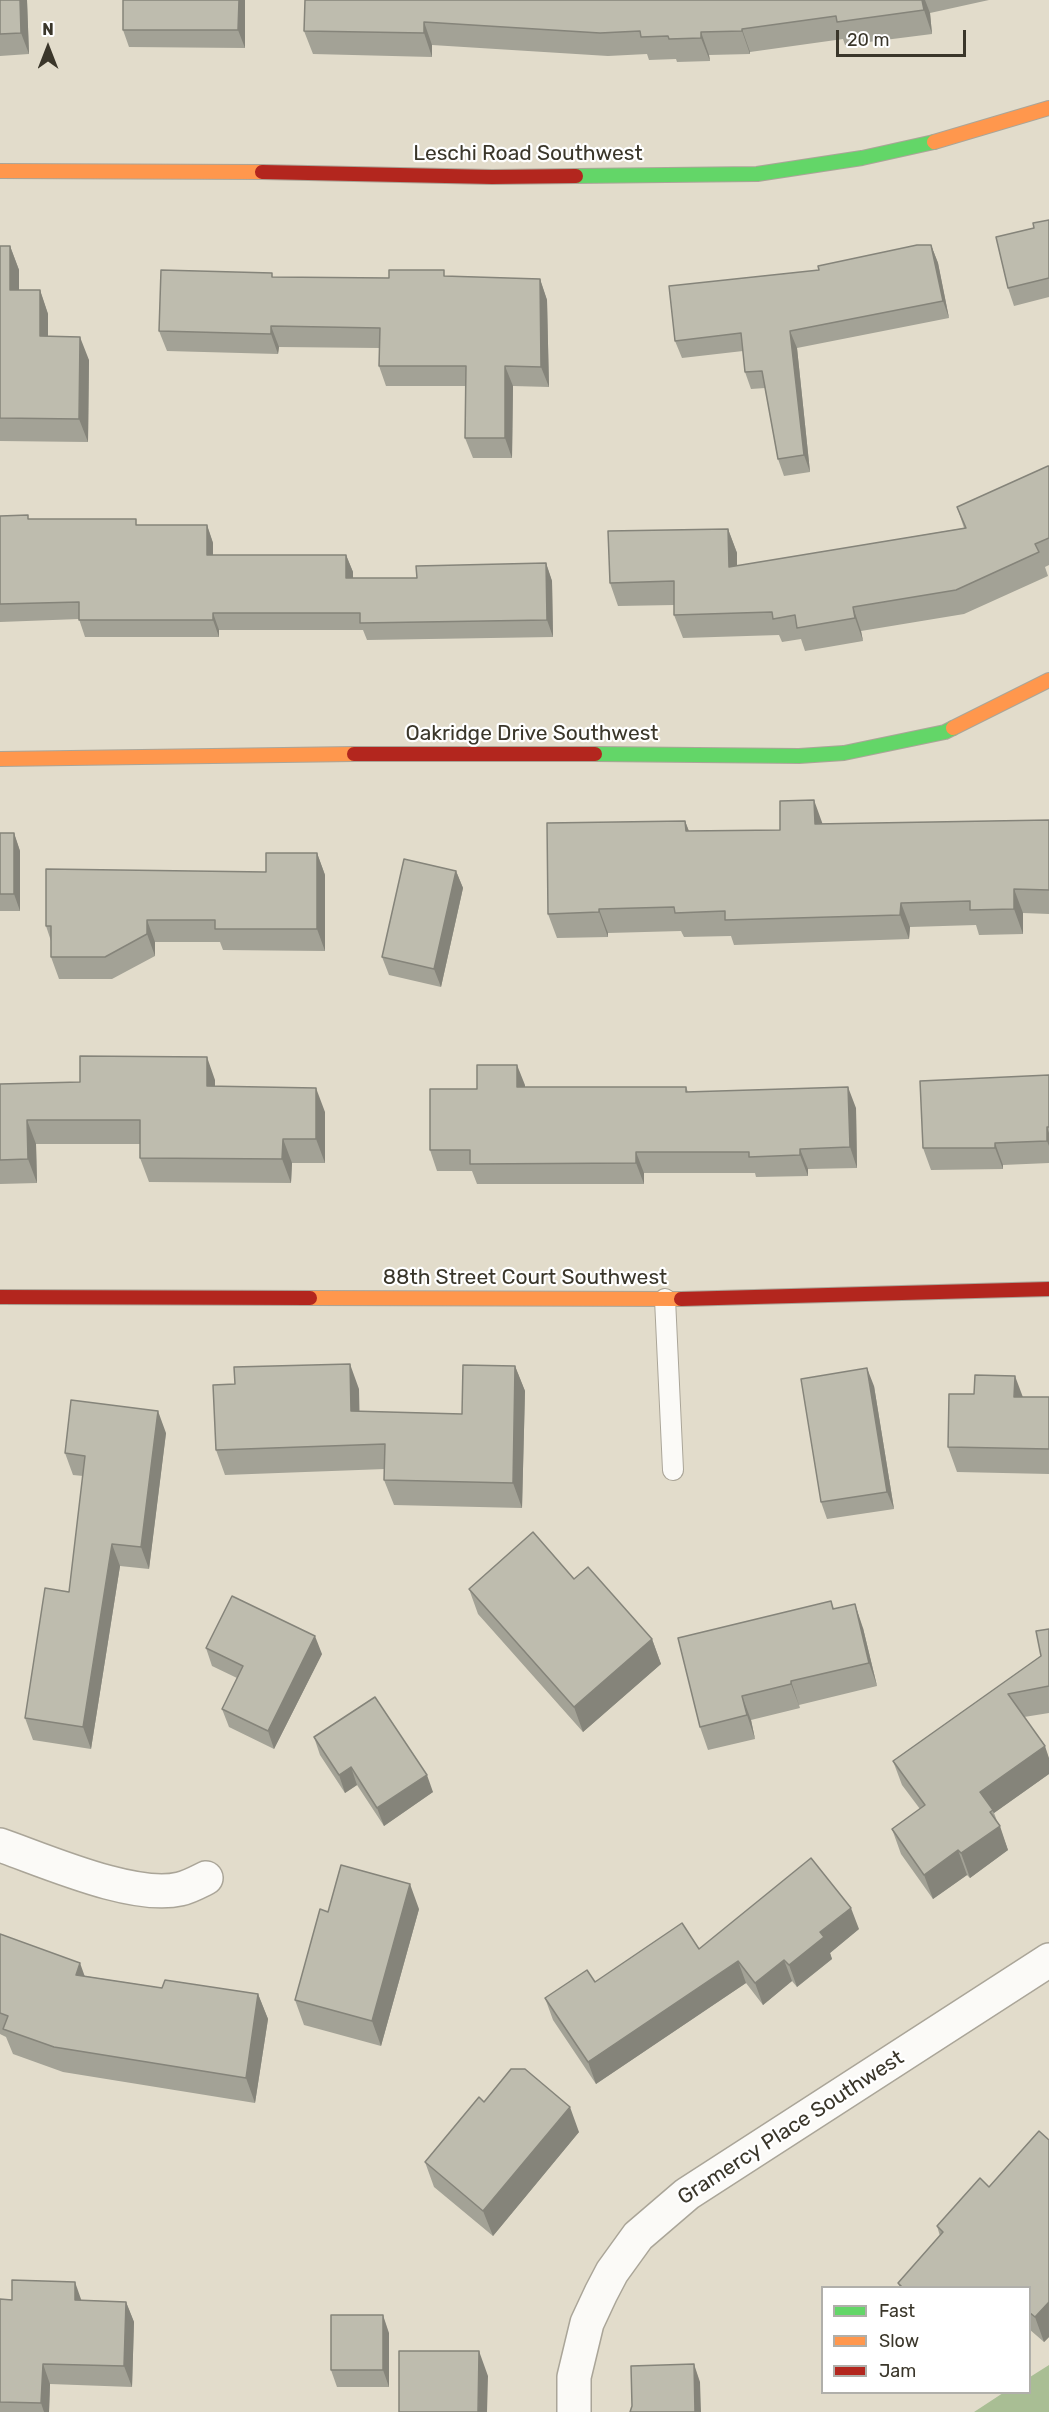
<!DOCTYPE html>
<html>
<head>
<meta charset="utf-8">
<style>
	body { margin:0 }
	#map { position:relative; width:1049px; height:2412px; overflow:hidden; background:#e2dccb; font-family:Rubik,sans-serif }
	canvas { display:block }
	.legend { position:absolute; left:821px; top:2286px; width:210px; height:108px; box-sizing:border-box; background:#fff; border:2px solid #b0afaa; margin:0; padding:8px 10px; list-style:none; font-size:18px; color:#3a362a }
	.legend li { display:flex; align-items:center; gap:12px; height:30px }
	.legend b { width:30px; border:2px solid #b0afaa }
	.north { position:absolute; left:18px; top:18px; width:60px; height:60px; -webkit-text-stroke:4px #fff; paint-order:stroke; rotate:0deg; font-size:16px; font-weight:700; line-height:24px; text-align:center; color:#3a362a }
	.north::after { content:''; display:block; margin:auto; width:21px; height:27px; background:#3a362a; clip-path:polygon(50% 0,100% 100%,50% 72%,0 100%) }
	.scale { position:absolute; left:836px; top:30px; width:130px; height:27px; box-sizing:border-box; border:3px solid #3a362a; border-top:0; padding-left:8px; font-size:18px; line-height:21px; white-space:nowrap; color:#3a362a; -webkit-text-stroke:4px #fff; paint-order:stroke }
</style>
</head>
<body>
<div id="map">
<canvas width="1049" height="2412"></canvas>
<ul class="legend">
<li><b style="height:8px;background:#63d668"></b>Fast</li>
<li><b style="height:8px;background:#ff974d"></b>Slow</li>
<li><b style="height:8px;background:#b3261e"></b>Jam</li>
</ul>
<div class="north">N</div>
<div class="scale">20 m</div>
</div>
<script>
const context = document.querySelector('canvas').getContext('2d');
context.lineJoin = 'round';
function fill(path, color) { context.fillStyle = color; context.fill(path, 'evenodd'); }
function strokePath(path, color, width, dash) { context.strokeStyle = color; context.lineWidth = width; context.lineCap = dash ? 'butt' : 'round'; context.setLineDash(dash || []); context.stroke(path); }
function write(font, color, halo, rows, align = 'center') {
  context.font = font + ' Rubik,sans-serif'; context.lineWidth = 4.5; context.setLineDash([]); context.textBaseline = 'middle'; context.strokeStyle = halo; context.fillStyle = color; for (const [text, x, y, turn = 0] of rows) {
    context.save(); context.translate(x, y); context.rotate((+turn || 0) * Math.PI / 180); context.textAlign = isNaN(turn) ? turn : align; if (halo) context.strokeText(text, 0, 0); context.fillText(text, 0, 0); context.restore();
  }
}
const water = new Path2D(`
	M1049 2365V2412H974L1003 2393 1030 2392V2377Z`);
const lane = new Path2D(`
	M665 1299 673 1470`);
const street = new Path2D(`
	M0 1845C46 1861 134 1900 180 1889 189 1887 198 1882 206 1878
	M574 2412V2377L587 2323 601 2293 612 2272 638 2236 687 2194 1049 1960`);
const fast = new Path2D(`
	M576 176 757 174 862 158 934 142
	M595 754 799 756 844 753 945 732 953 728`);
const slow = new Path2D(`
	M934 142 1049 108
	M0 171 262 172
	M953 728 1049 680
	M0 759 354 754
	M310 1298 681 1299`);
const jam = new Path2D(`
	M262 172 492 177 576 176
	M354 754H595
	M0 1297 310 1298
	M681 1299 1049 1289`);
const wall = new Path2D(`
	M0 0H27L29 54 0 56Z
	M245 0V48L129 47 123 30Z
	M305 0H989L930 13 932 34 845 45 843 39 750 52V54L709 55 710 61 677 62 676 59 649 60 647 54 608 56 432 45V57L313 54 304 31Z
	M1049 220V297L1014 306 1008 288 1034 228Z
	M931 245 938 263 949 318 797 348 810 472 784 476 778 459 765 388 751 389 745 372 743 351 682 358 675 341 819 270Z
	M0 246H10L19 270V290H40L48 314V336L89 360 88 442 0 441Z
	M447 276 540 279 547 300 549 387 513 386 512 458H473L465 438 466 386H386L379 366V348L279 347 278 354 167 351 159 331 274 277 389 278Z
	M1049 466V565L1045 567 1048 576 964 614 861 631 863 641 805 651 801 639 782 642 779 635 683 638 674 615V605L618 606 610 583 728 529 737 553V566L964 528 957 507Z
	M0 516 30 519 138 525H207L213 543V555H346L353 572V578H417L546 563 552 581 553 637 367 640 363 630H219V637H85L79 619 0 622Z
	M1049 820V914L1023 913V934L979 935 976 925 910 927 909 939 734 945 731 936 684 937 681 931 608 933V937L557 938 548 914 685 821 689 831 780 830 823 824Z
	M0 833H14L20 851V911H0Z
	M317 853 325 875V951L223 950 220 942H155V956L112 979H59L51 957V941L46 926 266 872Z
	M456 871 463 888 441 987 389 975 382 957Z
	M1049 1075V1163L1003 1165V1169L931 1170 923 1148Z
	M215 1080V1086L325 1112V1163H292L291 1183 149 1182 140 1158V1144H36L37 1183 0 1184V1084Z
	M525 1085V1087H686L688 1092 856 1108 857 1168 808 1169V1176L756 1177 755 1173H644V1184H477L472 1171H437L430 1150 477 1089Z
	M515 1366 525 1391 522 1508 394 1505 384 1480 385 1469 225 1475 216 1450 359 1389V1411L462 1414Z
	M874 1386 894 1509 827 1519 821 1502Z
	M1022 1397H1049V1474L957 1472 948 1447Z
	M166 1433 149 1569 120 1566 91 1749 33 1740 25 1718 69 1592 83 1476 73 1475 65 1453Z
	M574 1579 652 1639 661 1664 583 1732 478 1614 469 1589Z
	M831 1601 834 1609 863 1628 877 1686 799 1705 800 1708 751 1720 755 1739 708 1750 700 1727Z
	M1049 1629V1713L1024 1717 1049 1774 994 1813 1008 1850 970 1878 967 1875 933 1899 901 1854 892 1829 920 1809 902 1785 893 1761 1041 1656Z
	M206 1648 322 1654 274 1749 229 1727 222 1709 237 1678 212 1666Z
	M314 1737 433 1792 384 1826 357 1785 345 1793 320 1755Z
	M419 1909 381 2046 304 2025 295 2000 328 1912Z
	M859 1929 830 1953 832 1959 797 1987 792 1981 763 2005 746 1983 596 2084 553 2020 545 1998 699 1949Z
	M0 1934 85 1976 162 1988 258 1994 268 2019 255 2103 63 2072 13 2054 6 2037 0 2034Z
	M484 2102 579 2132 493 2236 434 2187 425 2162Z
	M1039 2131 1049 2140V2337L1044 2342 1029 2329V2288H900L898 2283 940 2236 937 2226 980 2178 989 2187Z
	M0 2299 82 2300 126 2302 134 2322 132 2387 50 2384 49 2412H0Z
	M389 2333V2387H337L331 2370Z`);
const shadedWall = new Path2D(`
	M20 0H27L29 54 21 33Z
	M239 0H245V48L238 30Z
	M922 0H925L930 13 932 34 924 10Z
	M424 22 432 45V57L424 33Z
	M742 29 750 52V54L742 31Z
	M701 32 709 55 710 61 701 38Z
	M931 245 938 263 949 318 943 301Z
	M10 246 19 270V314L10 290Z
	M540 279 547 300 549 387 541 367Z
	M40 290 48 314V359L40 336Z
	M271 326 279 347 278 354 271 334Z
	M790 331 797 348 810 472 804 455Z
	M80 337 89 360 88 442 79 419Z
	M505 366 513 386 512 458 505 438Z
	M207 525 213 543V572L207 555Z
	M728 529 737 553V590L729 567Z
	M346 555 353 572V595L346 578Z
	M546 563 552 581 553 637 547 620Z
	M853 607 861 631 863 641 855 618Z
	M213 613 219 630V637L213 620Z
	M814 800 823 825 815 824Z
	M685 821 694 845 686 831Z
	M14 833 20 851V911L14 894Z
	M317 853 325 875V951L317 929Z
	M456 871 463 888 441 987 434 969Z
	M1014 889 1023 913V934L1014 909Z
	M901 903 910 927 909 939 900 915Z
	M599 909 608 933V937L599 912Z
	M147 920 155 942V956L147 934Z
	M207 1057 215 1080V1110L207 1086Z
	M517 1065 525 1085V1107L517 1087Z
	M848 1087 856 1108 857 1168 850 1147Z
	M316 1088 325 1112V1163L316 1139Z
	M27 1120 36 1144 37 1183 28 1159Z
	M1047 1127 1049 1133V1146L1047 1141Z
	M283 1139 292 1163 291 1183 282 1159Z
	M995 1143 1003 1165V1169L995 1148Z
	M800 1149 808 1169V1176L800 1155Z
	M636 1152 644 1173V1184L636 1163Z
	M350 1364 359 1389 360 1436 351 1411Z
	M515 1366 525 1391 522 1508 513 1483Z
	M867 1368 874 1386 894 1509 887 1492Z
	M1015 1376 1024 1400 1014 1397Z
	M158 1411 166 1433 149 1569 141 1547Z
	M112 1544 120 1566 91 1749 83 1727Z
	M855 1604 863 1628 877 1686 869 1663Z
	M315 1636 322 1654 274 1749 268 1731Z
	M652 1639 661 1664 583 1732 574 1707Z
	M791 1681 800 1708 791 1684Z
	M742 1696 751 1720 755 1739 747 1715Z
	M1045 1746 1049 1758V1774L994 1813 980 1792Z
	M351 1767 357 1785 345 1793 339 1775Z
	M427 1775 433 1792 384 1826 377 1808Z
	M1000 1826 1008 1850 970 1878 961 1853Z
	M958 1850 967 1875 933 1899 924 1875Z
	M410 1884 419 1909 381 2046 372 2021Z
	M851 1908 859 1929 830 1953 832 1959 797 1987 789 1965 820 1932Z
	M784 1960 792 1981 763 2005 755 1983Z
	M738 1961 746 1983 596 2084 588 2062Z
	M80 1963 89 1988 76 1975Z
	M258 1994 268 2019 255 2103 246 2078Z
	M570 2107 579 2132 493 2236 483 2211Z
	M75 2282 82 2302 75 2300Z
	M126 2302 134 2322 132 2387 124 2366Z
	M1049 2302V2337L1044 2342 1035 2317Z
	M383 2315 389 2333V2387L383 2370Z
	M479 2351 488 2376 487 2412H478Z
	M43 2364 50 2384 49 2412H44L41 2403Z
	M694 2364 700 2382 701 2412H695Z`);
const building = new Path2D(`
	M0 0H20L21 33 0 34Z
	M123 0H239L238 30H123Z
	M305 0H922L924 10 837 22 836 16 742 29V31L701 32V38L669 39 668 36 641 37 640 31 600 33 424 22V33L304 31Z
	M1049 220V278L1008 288 996 237 1034 228 1033 223Z
	M917 245H931L943 301 790 331 804 455 778 459 762 371 745 372 741 333 675 341 669 286 819 270 818 266Z
	M0 246H10V290H40V336L80 337 79 419 0 418Z
	M161 270 272 273V277L389 278V270H444V276L540 279 541 367 505 366V438H465L466 366H379L380 328 271 326V334L159 331Z
	M1048 466H1049V538L1035 544 1039 552 956 590 853 607 855 618 797 628 795 615 773 619 772 612 674 615V581L610 583 608 531 728 529 729 567 966 528 957 507Z
	M28 515V519H136V525H207V555H346V578H417L416 566 546 563 547 620 360 623V613H213V620H79V602L0 604V516Z
	M814 800 815 824 1049 820V890L1014 889V909L970 910V901L901 903 900 915 725 920V911L675 913 674 907 599 909V912L548 914 547 823 685 821 686 831 780 830V801Z
	M0 833H14V894H0Z
	M266 853H317V929H215V920H147V934L105 957H51V926H46V869L266 872Z
	M404 859 456 871 434 969 382 957Z
	M80 1056 207 1057V1086L316 1088V1139H283L282 1159 140 1158V1120H27L28 1159 0 1160V1084L80 1082Z
	M477 1065H517V1087H686V1092L848 1087 850 1147 800 1149V1155L749 1157V1152H636V1163L470 1164V1150H430V1089H477Z
	M1049 1075V1127H1047V1141L995 1143V1148H923L920 1081Z
	M350 1364 351 1411 462 1414 463 1365 515 1366 513 1483 384 1480 385 1444 216 1450 213 1385 235 1384 234 1367Z
	M867 1368 887 1492 821 1502 801 1379Z
	M975 1375 1015 1376 1014 1397H1049V1449L948 1447 949 1394H974Z
	M71 1400 158 1411 141 1547 112 1544 83 1727 25 1718 45 1588 69 1592 85 1456 65 1453Z
	M533 1532 574 1579 588 1567 652 1639 574 1707 469 1589Z
	M232 1596 315 1636 268 1731 222 1709 243 1666 206 1648Z
	M831 1601 833 1609 855 1604 869 1663 791 1681V1684L742 1696 747 1715 700 1727 678 1638Z
	M1049 1629V1686L1008 1694 1045 1746 980 1792 993 1810 990 1812 1000 1826 961 1853 958 1850 924 1875 892 1829 925 1805 893 1761 1041 1656 1036 1631Z
	M375 1697 427 1775 377 1808 351 1767 339 1775 314 1737Z
	M811 1858 851 1908 820 1932 824 1937 789 1965 784 1960 755 1983 738 1961 588 2062 545 1998 587 1970 595 1982 682 1923 699 1949Z
	M341 1865 410 1884 372 2021 295 2000 320 1909 328 1912Z
	M0 1934 80 1963 76 1975 162 1988 165 1980 258 1994 246 2078 54 2047 3 2029 8 2016 0 2013Z
	M511 2069H525L570 2107 483 2211 425 2162 479 2097 484 2102Z
	M1039 2131 1049 2140V2302L1035 2317 1029 2312V2288H903L898 2283 943 2232 937 2226 980 2178 989 2187Z
	M12 2280 75 2282V2300L126 2302 124 2366 43 2364 41 2403 0 2402V2299L12 2300Z
	M331 2315H383V2370H331Z
	M399 2351H479L478 2412H399Z
	M694 2364 695 2412H630L632 2406 631 2366Z`);
const streetNames = [
	["Leschi Road Southwest",528,154],
	["Oakridge Drive Southwest",532,734],
	["88th Street Court Southwest",525,1278],
	["Gramercy Place Southwest",791,2128,-33]
];
fill(water, '#a9be94');
strokePath(lane, '#aaa598', 22);
strokePath(street, '#aaa598', 36);
strokePath(fast, '#aaa598', 16);
strokePath(slow, '#aaa598', 16);
strokePath(jam, '#aaa598', 16);
strokePath(lane, '#fbfaf7', 20);
strokePath(street, '#fbfaf7', 33);
strokePath(fast, '#63d668', 14);
strokePath(slow, '#ff974d', 14);
strokePath(jam, '#b3261e', 14);
fill(wall, '#a3a296');
fill(shadedWall, '#85847a');
fill(building, '#bebcae');
strokePath(building, '#85847a', 1.5);
write('21px', '#3a362a', '#fff', streetNames);
</script>
</body>
</html>
